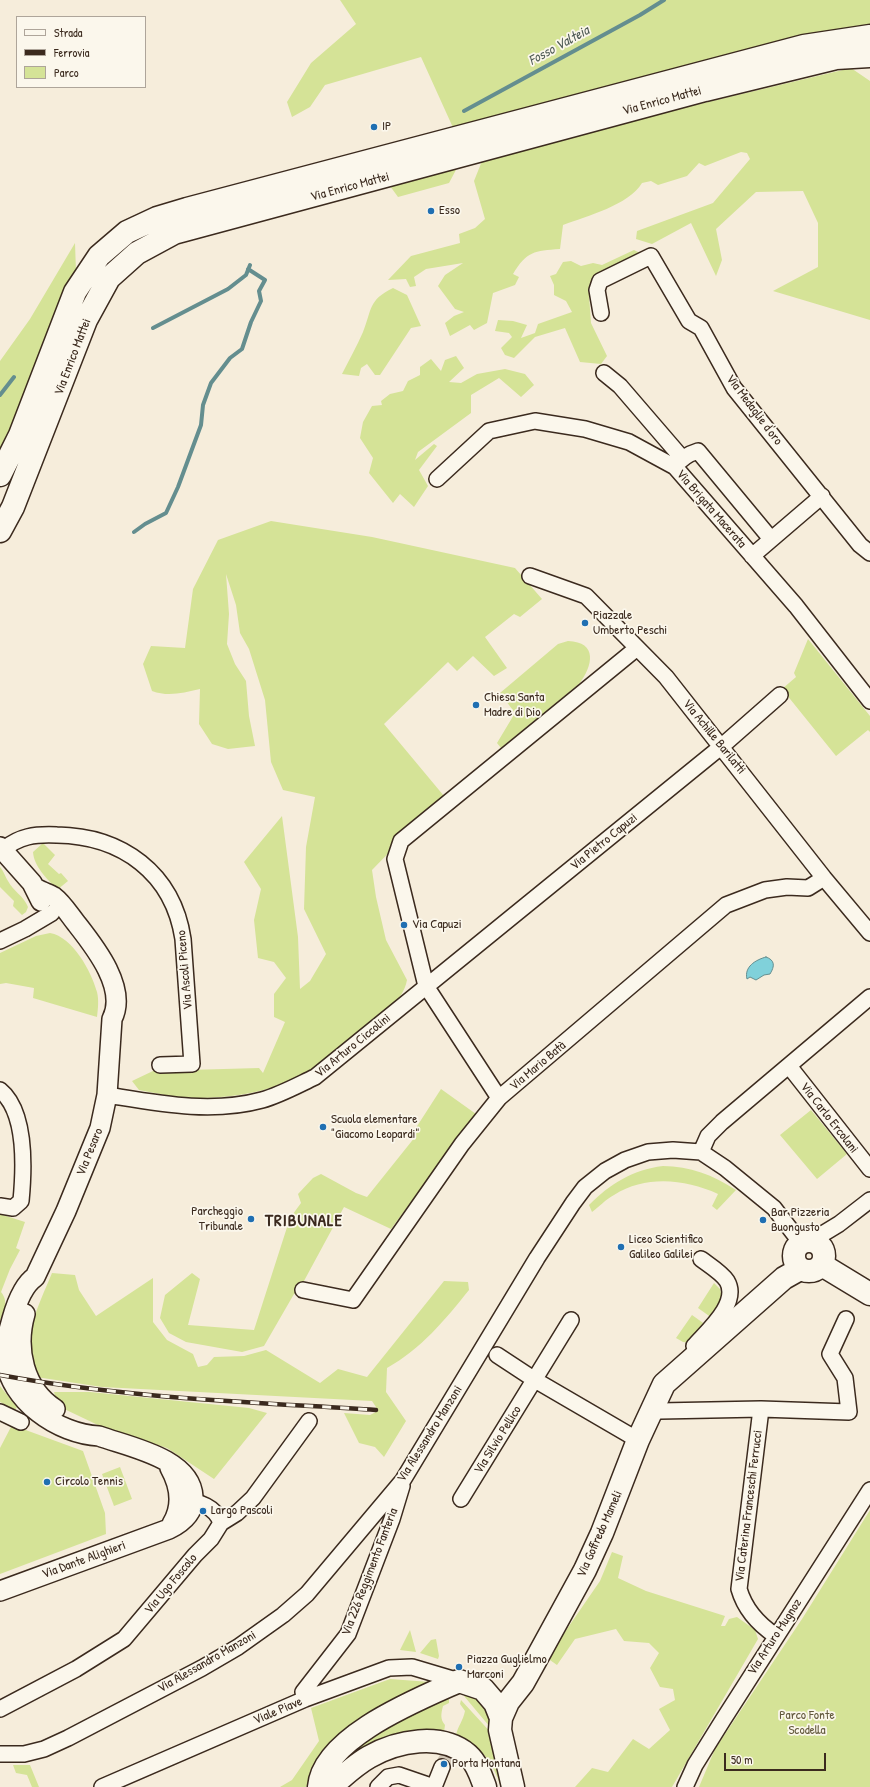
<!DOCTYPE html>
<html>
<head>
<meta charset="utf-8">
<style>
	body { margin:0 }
	#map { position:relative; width:870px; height:1787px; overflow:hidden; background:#f6eddb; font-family:"Patrick Hand",sans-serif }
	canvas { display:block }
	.legend { position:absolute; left:16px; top:16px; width:130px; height:72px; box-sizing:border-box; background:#fbf7ec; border:1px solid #aea59a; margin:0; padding:5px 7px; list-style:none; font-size:12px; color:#3b2a1e }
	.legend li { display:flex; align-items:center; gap:8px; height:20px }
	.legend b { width:20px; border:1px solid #aea59a }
	.scale { position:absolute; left:724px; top:1753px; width:102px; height:18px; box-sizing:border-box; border:2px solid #3b2a1e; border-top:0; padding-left:5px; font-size:12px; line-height:14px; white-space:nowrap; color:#3b2a1e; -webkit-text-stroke:3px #fbf7ec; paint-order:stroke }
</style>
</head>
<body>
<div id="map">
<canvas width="870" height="1787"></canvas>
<ul class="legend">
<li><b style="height:5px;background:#fbf7ec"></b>Strada</li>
<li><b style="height:5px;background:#3b2a1e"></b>Ferrovia</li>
<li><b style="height:11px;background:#d5e397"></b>Parco</li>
</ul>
<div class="scale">50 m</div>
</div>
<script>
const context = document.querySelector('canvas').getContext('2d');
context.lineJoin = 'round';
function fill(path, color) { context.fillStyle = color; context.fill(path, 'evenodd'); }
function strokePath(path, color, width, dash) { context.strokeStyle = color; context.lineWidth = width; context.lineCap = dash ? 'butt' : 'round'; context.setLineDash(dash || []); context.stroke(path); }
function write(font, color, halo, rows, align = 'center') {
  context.font = font + ' "Patrick Hand",sans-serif'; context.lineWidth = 3.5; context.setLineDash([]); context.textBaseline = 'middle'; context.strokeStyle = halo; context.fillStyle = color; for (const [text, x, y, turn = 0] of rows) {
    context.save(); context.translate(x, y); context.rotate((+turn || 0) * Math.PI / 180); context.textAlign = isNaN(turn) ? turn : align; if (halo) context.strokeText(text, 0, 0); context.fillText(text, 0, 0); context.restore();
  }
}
const green = new Path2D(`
	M340 0H870V24L455 132 421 57 325 85 310 107 292 117 287 102 311 63 356 24Z
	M851 68 870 81V320L773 291 818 267V223L803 191 756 192 716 229 722 260 716 276 691 223 652 244 636 239 637 231 713 203 750 159 747 153 741 152 705 166 699 163 687 176 658 185 651 181 642 183C629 205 587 216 563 225L560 249C534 251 527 251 513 274L519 277 515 285 493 293 487 323 474 330 470 325 450 336 445 323 454 316 464 312 455 309 438 286 445 275 463 263 426 269 414 277 416 286 410 287 406 279 388 280 411 256 460 243 459 234 475 228 485 219 474 181 482 161 666 112Z
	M457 168 449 183 398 197 390 186Z
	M75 243 76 272 58 305 18 414 0 453V361L30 319Z
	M634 250 640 253 600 272 589 295 591 323 607 356 601 364 580 362 565 328 535 337 514 358 505 355 501 348 512 337 509 333 495 331 498 320 513 321 527 325 521 338 535 333 538 324 572 312 566 301 554 295V285L550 276 556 274 563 262 571 261 581 266 593 263 602 265Z
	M393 288 407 295 421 326 411 328 380 375H375L367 364 361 368 359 376 342 374C349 360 357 346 363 332 372 310 368 300 393 288Z
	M456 356 464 368 449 382 461 383 477 374 505 369 525 374 534 385 521 397 499 378 471 395V413L418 452 415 460 434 444 437 446 419 470 428 486 414 507 400 494 393 503 369 473 373 458 360 438 363 422 372 406 382 405 381 401 390 394 403 391 408 381 420 375V367L431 359 441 371 445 360Z
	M271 521 372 537 515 568 542 599 520 617 514 614 485 637 507 668 494 676 473 656 457 671 448 662 384 724 444 796 372 870 376 897 386 940 407 980C403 1002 382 1013 367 1027 309 1078 271 1098 193 1098 175 1098 156 1093 139 1090L132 1081 153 1071 259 1068 263 1073 285 1022 274 1017V994L286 978 274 962 258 958 254 920 261 889 244 862 282 816 298 937 300 989 310 981 326 954 304 909 306 847 315 797 283 790 271 762 265 700 249 649 240 633 236 605 226 574 229 614 227 644 235 664 246 681 249 716 255 746 228 749 212 744 199 724 200 689C183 693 168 697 152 691L143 664 151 646 185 648 193 589 218 540Z
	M808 639 870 716V732L868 730 836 756 782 689 796 677 794 673Z
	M568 641C598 642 593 666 579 684L501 748 497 743 515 713 500 693 558 644Z
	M43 843 55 855 48 864 59 874 61 873 68 881 57 890C47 878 34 867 33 852Z
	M0 867C4 872 5 876 8 881 13 891 24 896 28 907L26 912 22 915 13 906 14 901 0 887Z
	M50 933C73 937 91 971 97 992 99 1000 98 1009 97 1017L33 998 34 988 6 983 0 984V953L36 936Z
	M441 1089 476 1114 391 1229 344 1207 298 1292 294 1294 264 1346 242 1352 186 1342 169 1333 160 1318 165 1295 192 1273 200 1279 188 1325 254 1330 290 1218 301 1203 298 1194 313 1178 321 1174 356 1193 367 1197 415 1137 412 1134Z
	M811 1110 847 1154 817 1179 780 1135Z
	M663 1166C690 1166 713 1175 736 1190L717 1210 712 1206 718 1194C685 1179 646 1175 614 1195 606 1199 599 1207 592 1212L589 1205C610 1184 632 1170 663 1166Z
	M0 1214 25 1222 16 1248 20 1250 10 1269 1 1292C9 1302 4 1310 0 1321Z
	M52 1273 75 1275 79 1290 96 1316 153 1278V1322L167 1340 193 1354 198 1367 207 1365 214 1357 244 1356 266 1350 320 1383 338 1369 367 1377 444 1281 468 1282 469 1290C445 1320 421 1349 387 1368L386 1392 406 1421 384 1457 375 1447 359 1443 344 1413 370 1415 376 1412V1407L372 1401 102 1387 36 1377C18 1343 39 1305 52 1273Z
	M714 1283 720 1289 723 1302 712 1318 698 1308Z
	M692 1315 706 1325 691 1343 683 1342 676 1338Z
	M0 1386 17 1407 15 1410 0 1402Z
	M54 1392H90L249 1408 267 1413 214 1479 167 1448 102 1427 58 1406Z
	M12 1425 83 1451 105 1513 106 1534 0 1574V1448Z
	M120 1467 132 1499 114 1506 102 1474Z
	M870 1510V1787H699L715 1749 802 1619Z
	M612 1552 623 1556 618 1578 646 1591 725 1616 721 1626H725L729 1619 737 1617 755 1630 758 1639 672 1787H575L592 1768 608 1772 633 1739 649 1749 670 1730 659 1709 675 1700 673 1689 660 1687 650 1668 659 1653 649 1643 624 1641 616 1629 575 1639 557 1665 547 1658 600 1581Z
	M410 1630 416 1652 400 1650Z
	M436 1639 439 1656 438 1659 420 1653 431 1640Z
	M390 1679 430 1682 329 1753 306 1787H280L292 1780 319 1741 311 1708Z
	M464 1692 484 1697 495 1733 464 1696Z
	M449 1697V1703L443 1706C441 1714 440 1719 445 1725L444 1732C401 1725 374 1740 341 1766L337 1764 368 1733Z
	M461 1700 494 1736 508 1787H501C490 1756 484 1752 456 1735 458 1726 463 1721 465 1711L460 1704Z
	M13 1765H30L39 1787H32L27 1775 16 1773Z`);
const water = new Path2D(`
	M766 957C775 960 775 966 770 974L764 975 756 980 750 977 747 979C744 967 755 960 766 957Z`);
const stream = new Path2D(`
	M464 111 640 15 664 0
	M153 328 228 289 246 275 250 265
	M0 395 14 377
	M134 532 145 524 166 513 178 487 201 425 203 405 211 383 230 358 242 349 251 322 261 301 259 291 265 280 248 269`);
const minorTunnel = new Path2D(`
	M442 1767 447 1757`);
const minor = new Path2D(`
	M601 313 597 290 600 281 651 256 689 321 701 328 734 388 860 545 870 553
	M604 373 620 386 682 458
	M675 467C681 458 688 454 698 451L771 539
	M437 479 489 431 535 421 585 429 629 442 675 467 796 606 870 701
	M752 556 822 496
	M530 576 586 596 666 677 824 878 870 933
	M3 850C19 836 35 834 57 835 122 836 173 873 183 939L192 1064 160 1065
	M0 941 25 929 52 913
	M789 1066 870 1169
	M0 1090C27 1112 24 1170 21 1201L13 1208 0 1206
	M107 1095C157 1103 211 1114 262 1100 280 1095 298 1085 315 1077L722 746 780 695
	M499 1098 426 986 395 859 401 841 637 648
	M701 1152 708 1136 722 1122 870 997
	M811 1241 839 1224 870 1200
	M303 1290 353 1300 462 1144 499 1098 726 905 765 890 787 887 808 888 824 878
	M694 1346C707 1331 740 1303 727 1281 722 1273 709 1265 701 1259
	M497 1355 535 1380 638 1440
	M651 1409 660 1411 761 1409 739 1589C745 1610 758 1624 776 1636
	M761 1409 849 1412 845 1378 830 1354 846 1319
	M0 1412 21 1422
	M461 1499 571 1320
	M183 1501C199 1501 216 1507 221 1523
	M305 1699 303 1692 348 1634 392 1519 402 1486
	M0 1709 76 1669 124 1639 195 1555 211 1539 221 1523 237 1513 253 1498 309 1421
	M0 1754H24L44 1749 68 1738 202 1668 238 1647 283 1615 307 1594 403 1480 537 1258 573 1203 585 1187 605 1171 625 1160 648 1152 673 1150 701 1152 725 1168 774 1208 801 1243
	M102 1787 305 1699 389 1668 412 1667 459 1681
	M378 1787 388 1777 399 1775 434 1787
	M434 1787 442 1767
	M685 1787 695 1765 723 1720 870 1490`);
const tertiary = new Path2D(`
	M0 847 32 883 41 901
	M25 1314C15 1349 24 1389 55 1409
	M170 1468C180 1486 183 1506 172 1524
	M0 1591 169 1529C181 1523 194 1513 193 1497 191 1458 129 1447 99 1436 58 1434 10 1401 5 1358 4 1345 9 1331 12 1319 16 1305 23 1285 35 1277L66 1211 100 1128 107 1095 112 1019C128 988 94 946 76 923 69 914 62 903 54 897 49 894 42 892 37 889`);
const secondary = new Path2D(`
	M794 1256a15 15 0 1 1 30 0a15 15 0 1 1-30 0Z
	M822 1265 870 1294
	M501 1718 508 1702 523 1683 533 1665 585 1570 602 1533 638 1440 664 1384 784 1278 800 1269
	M319 1787C323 1737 419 1699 459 1681L483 1689 495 1703 501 1718 500 1730 513 1787
	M331 1787C343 1776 355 1765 369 1757 397 1741 441 1732 468 1755 477 1763 481 1776 485 1787`);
const primary = new Path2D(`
	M0 475 20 435 75 292 99 256 127 232 157 218 187 209 804 46 870 36
	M0 531 13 507 86 320 109 278 137 253 174 233 705 90 836 58 870 56`);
const rail = new Path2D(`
	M0 1375C124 1398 250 1402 376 1410`);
const markers = [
	[374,127,4,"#1f6fb2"],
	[431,211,4,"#1f6fb2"],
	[585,623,4,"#1f6fb2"],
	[476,705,4,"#1f6fb2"],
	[404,925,4,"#1f6fb2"],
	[323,1127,4,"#1f6fb2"],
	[251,1219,4,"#1f6fb2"],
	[763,1220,4,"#1f6fb2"],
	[621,1247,4,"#1f6fb2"],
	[47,1482,4,"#1f6fb2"],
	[203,1511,4,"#1f6fb2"],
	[459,1667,4,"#1f6fb2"],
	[444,1764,4,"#1f6fb2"]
];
const streetNames = [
	["Via Enrico Mattei",662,101,-15],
	["Via Enrico Mattei",350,187,-15],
	["Via Enrico Mattei",73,357,-69],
	["Via Medaglie d'oro",754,410,53],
	["Via Brigata Macerata",711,509,49],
	["Via Achille Barilatti",714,737,51],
	["Via Pietro Capuzi",604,842,-39],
	["Via Ascoli Piceno",185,970,-95],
	["Via Arturo Ciccolini",353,1046,-39],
	["Via Mario Batà",538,1066,-40],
	["Via Carlo Ercolani",829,1118,52],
	["Via Pesaro",90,1152,-68],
	["Via Alessandro Manzoni",430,1434,-58],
	["Via Silvio Pellico",498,1440,-58],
	["Via Caterina Franceschi Ferrucci",749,1506,-83],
	["Via Goffredo Mameli",600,1534,-66],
	["Via Dante Alighieri",84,1560,-20],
	["Via 226 Reggimento Fanteria",370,1572,-69],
	["Via Ugo Foscolo",171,1584,-50],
	["Via Arturo Mugnoz",775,1637,-57],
	["Via Alessandro Manzoni",207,1662,-30],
	["Viale Piave",278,1711,-23]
];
const poiNames = [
	["IP",382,127],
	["Esso",439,211],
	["Piazzale",593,616],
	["Umberto Peschi",593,631],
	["Chiesa Santa",484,698],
	["Madre di Dio",484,713],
	["Via Capuzi",412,925],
	["Scuola elementare",331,1120],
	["\"Giacomo Leopardi\"",331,1135],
	["Parcheggio",243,1212,"right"],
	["Tribunale",243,1227,"right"],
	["Bar Pizzeria",771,1213],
	["Buongusto",771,1228],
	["Liceo Scientifico",629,1240],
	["Galileo Galilei",629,1255],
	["Circolo Tennis",55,1482],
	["Largo Pascoli",211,1511],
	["Piazza Guglielmo",467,1660],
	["Marconi",467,1675],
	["Porta Montana",452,1764]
];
const parkNames = [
	["Parco Fonte",807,1716],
	["Scodella",807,1731]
];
const waterNames = [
	["Fosso Valteia",559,46,-29]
];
const districtNames = [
	["TRIBUNALE",304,1221]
];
fill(green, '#d5e397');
fill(water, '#80d1da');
strokePath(water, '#648e8f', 1);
strokePath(stream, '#648e8f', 4);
strokePath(minorTunnel, '#d1c6b5', 15, [15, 8]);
strokePath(minor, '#3b2a1e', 18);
strokePath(tertiary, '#3b2a1e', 22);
strokePath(secondary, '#3b2a1e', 25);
strokePath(primary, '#3b2a1e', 25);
strokePath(minor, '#fbf7ec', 15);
strokePath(tertiary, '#fbf7ec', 19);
strokePath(secondary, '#fbf7ec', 22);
strokePath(primary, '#fbf7ec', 22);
strokePath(rail, '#3b2a1e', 4.5);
strokePath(rail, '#fbf7ec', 3, [9]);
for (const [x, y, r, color] of markers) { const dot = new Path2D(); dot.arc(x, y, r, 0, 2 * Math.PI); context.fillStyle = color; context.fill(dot); strokePath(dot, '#fbf7ec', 1.5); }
write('13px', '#3b2a1e', '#fbf7ec', streetNames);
write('13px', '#3b2a1e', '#fbf7ec', poiNames, 'left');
write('13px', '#62583c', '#fbf7ec', parkNames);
write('italic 14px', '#505c56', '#fbf7ec', waterNames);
context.letterSpacing = '1px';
write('bold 17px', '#3b2a1e', '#fbf7ec', districtNames);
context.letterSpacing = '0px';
</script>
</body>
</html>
